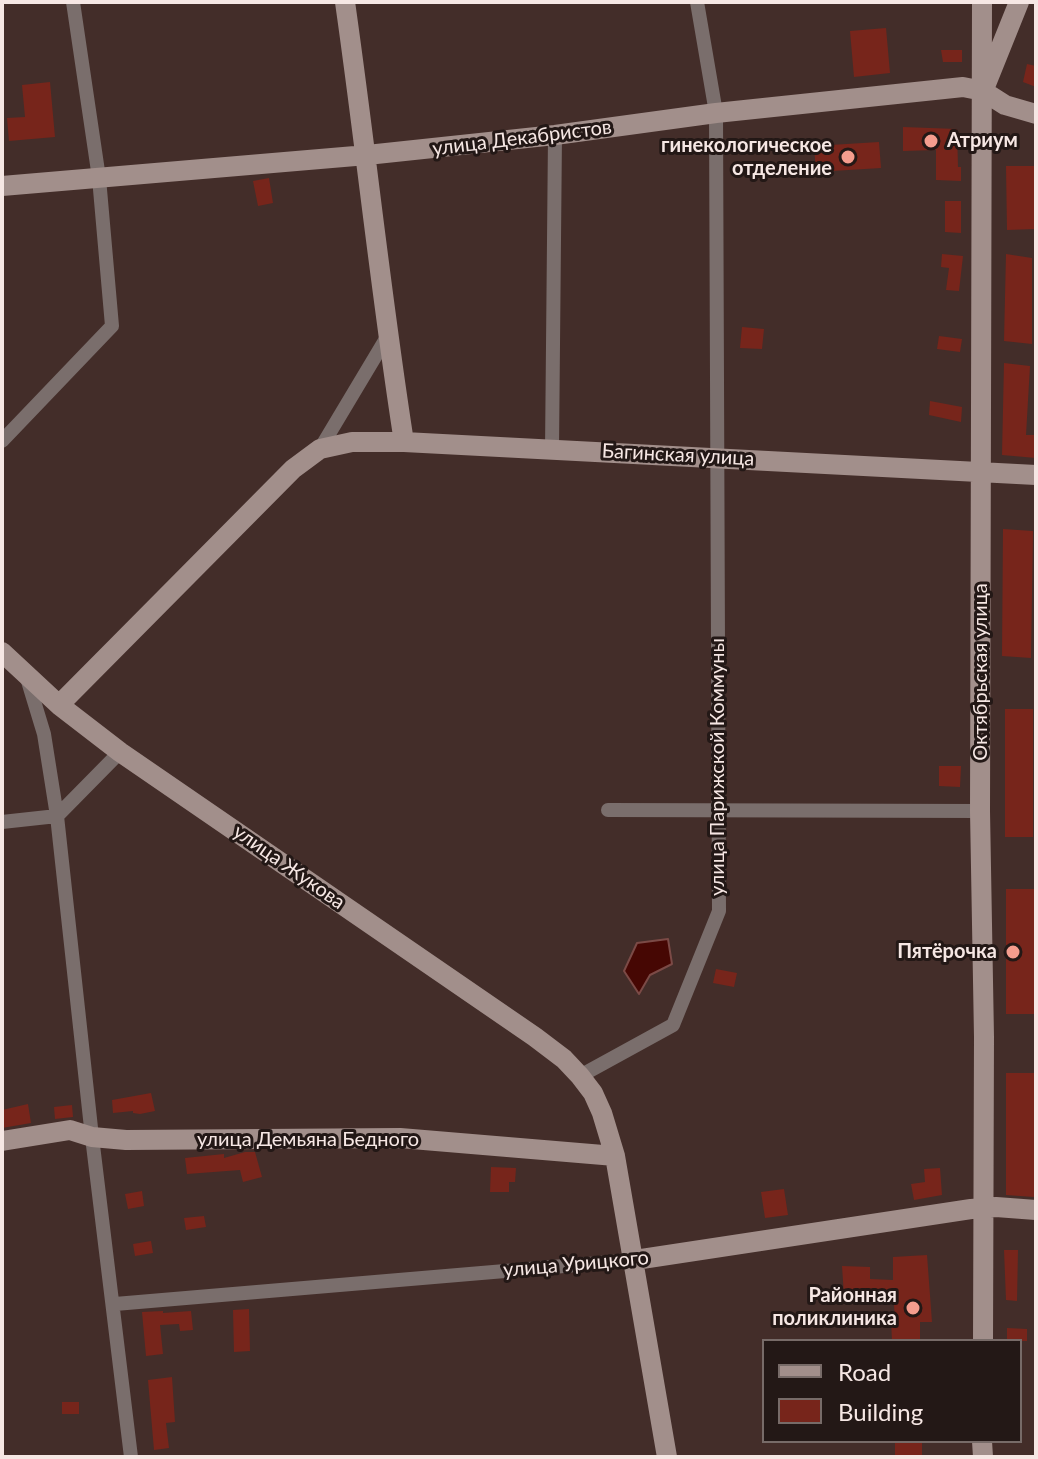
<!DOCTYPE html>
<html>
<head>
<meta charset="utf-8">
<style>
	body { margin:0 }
	#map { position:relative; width:1038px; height:1459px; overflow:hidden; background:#432d29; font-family:Lato,sans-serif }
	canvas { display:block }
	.frame { position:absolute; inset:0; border:4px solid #f6e7e4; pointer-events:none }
	.legend { position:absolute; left:762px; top:1339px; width:260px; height:104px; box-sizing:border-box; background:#231816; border:2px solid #776b68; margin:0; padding:10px 14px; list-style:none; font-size:24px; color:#f6e7e4 }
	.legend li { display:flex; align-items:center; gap:16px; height:40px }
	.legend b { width:40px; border:2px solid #776b68 }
</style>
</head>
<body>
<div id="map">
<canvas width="1038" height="1459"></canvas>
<div class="frame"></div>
<ul class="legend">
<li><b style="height:10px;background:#a28f8b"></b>Road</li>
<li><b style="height:22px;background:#77251b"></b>Building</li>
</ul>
</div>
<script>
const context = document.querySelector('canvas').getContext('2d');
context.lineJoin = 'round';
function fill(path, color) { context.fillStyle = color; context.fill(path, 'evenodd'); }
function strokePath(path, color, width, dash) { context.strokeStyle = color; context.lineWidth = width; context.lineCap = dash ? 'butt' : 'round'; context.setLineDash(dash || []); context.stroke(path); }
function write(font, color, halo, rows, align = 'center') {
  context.font = font + ' Lato,sans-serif'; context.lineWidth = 6; context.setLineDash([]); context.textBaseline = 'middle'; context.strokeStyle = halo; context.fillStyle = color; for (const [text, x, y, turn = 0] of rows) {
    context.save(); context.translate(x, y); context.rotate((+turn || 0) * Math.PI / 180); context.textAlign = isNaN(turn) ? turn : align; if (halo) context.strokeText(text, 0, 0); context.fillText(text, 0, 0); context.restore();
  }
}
const water = new Path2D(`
	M668 939 672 964 650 975 639 994 624 971 637 943Z`);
const building = new Path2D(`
	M886 28 890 73 854 77 850 31Z
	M941 50H962V62H943Z
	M1027 64 1036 66V87L1023 82Z
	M50 82 55 137 9 141 7 118 25 117 22 85Z
	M903 127 957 129 958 167H961V181L936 180V150L903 151Z
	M879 142 881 168 816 172 814 146Z
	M1006 166H1035V229L1007 230Z
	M269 178 273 203 258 206 253 181Z
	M945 201H961V233L945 232Z
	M942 254 963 256 959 291 946 290 949 268 941 267Z
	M1006 254 1032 258V344L1004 341Z
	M742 327 764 329 762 349 740 348Z
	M939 336 962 339 960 352 937 349Z
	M1004 363 1030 366 1026 435H1036V458L1002 455Z
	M930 401 962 407 961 422 929 415Z
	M1003 529 1033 531 1031 658 1002 656Z
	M1005 709H1033V837H1005Z
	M939 766H961L960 787 939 786Z
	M1006 889H1034V1014H1006Z
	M716 969 737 973 734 987 713 983Z
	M1006 1073H1034V1197L1006 1195Z
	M151 1093 155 1111 140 1114 133 1113V1111L113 1113 112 1100Z
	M28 1104 31 1123 2 1128V1110Z
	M72 1105 73 1117 55 1119 54 1107Z
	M245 1152H255L262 1177 243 1182 240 1170 187 1174 185 1158 224 1154V1158Z
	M491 1167 516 1168 515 1182H509V1192H490Z
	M940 1168 942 1195 914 1200 911 1184 925 1182 924 1169Z
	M784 1189 788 1215 765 1218 761 1192Z
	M142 1191 144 1206 128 1209 125 1194Z
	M204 1216 206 1227 186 1230 184 1218Z
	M151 1241 153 1253 135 1256 133 1244Z
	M1004 1250H1018L1017 1301 1006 1300Z
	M927 1255 932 1322H920V1341H892L891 1320H895L893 1290H870V1295L844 1296 842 1266 870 1267V1279L893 1280V1257Z
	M249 1309 250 1351 234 1352 233 1310Z
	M163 1311V1313L191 1311 193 1330 180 1331 179 1324 160 1325 163 1354 146 1356 142 1312Z
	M1007 1328 1027 1329V1341H1007Z
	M172 1377 175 1422 166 1423 169 1448 154 1450 148 1380Z
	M62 1402H79V1414H62Z
	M895 1441H922V1457H895Z`);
const street = new Path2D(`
	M2 441 112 326 99 178 73 2
	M320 449 387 337
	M552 450 555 135
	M27 678 44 734 57 816 92 1137 131 1457
	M608 810 980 811
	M2 822 57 816 120 752
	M580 1076 673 1025 719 911 716 113 697 2
	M115 1304 635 1260`);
const secondary = new Path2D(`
	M345 2C366 149 381 296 404 442
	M982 2 980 811 984 1037 983 1341
	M986 84 1019 2
	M2 186 367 155 555 135 716 113 963 87 983 91 1005 105 1036 114
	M2 652 59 705 120 752 535 1037 564 1059 580 1076 593 1093 602 1113 615 1156 667 1457
	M59 705 293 469 320 449 352 442H404L1036 475
	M2 1141 70 1130 92 1137 126 1140 400 1138 615 1156
	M635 1260 971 1209 996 1207 1036 1210
	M982 1441 983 1457`);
const markers = [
	[931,141,8,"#f59d8e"],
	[848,157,8,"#f59d8e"],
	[1013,952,8,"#f59d8e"],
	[913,1308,8,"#f59d8e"]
];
const streetNames = [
	["улица Декабристов",522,138,-7],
	["Багинская улица",678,455,3],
	["Октябрьская улица",981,672,-90],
	["улица Парижской Коммуны",718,767,-90],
	["улица Жукова",289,867,35],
	["улица Демьяна Бедного",308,1140],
	["улица Урицкого",576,1264,-5]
];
const poiNames = [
	["Атриум",947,141,"left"],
	["гинекологическое",832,146],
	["отделение",832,169],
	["Пятёрочка",997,952],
	["Районная",897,1296],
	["поликлиника",897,1319]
];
fill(water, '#460703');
strokePath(water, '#7b4a46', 2);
fill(building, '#77251b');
strokePath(street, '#7a6e6c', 14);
strokePath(secondary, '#a28f8b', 20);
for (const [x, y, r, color] of markers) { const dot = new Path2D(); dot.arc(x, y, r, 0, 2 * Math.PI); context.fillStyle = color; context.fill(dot); strokePath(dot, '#231816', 3); }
write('20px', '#f6e7e4', '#231816', streetNames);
write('bold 20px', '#f6e7e4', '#231816', poiNames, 'right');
</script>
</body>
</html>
